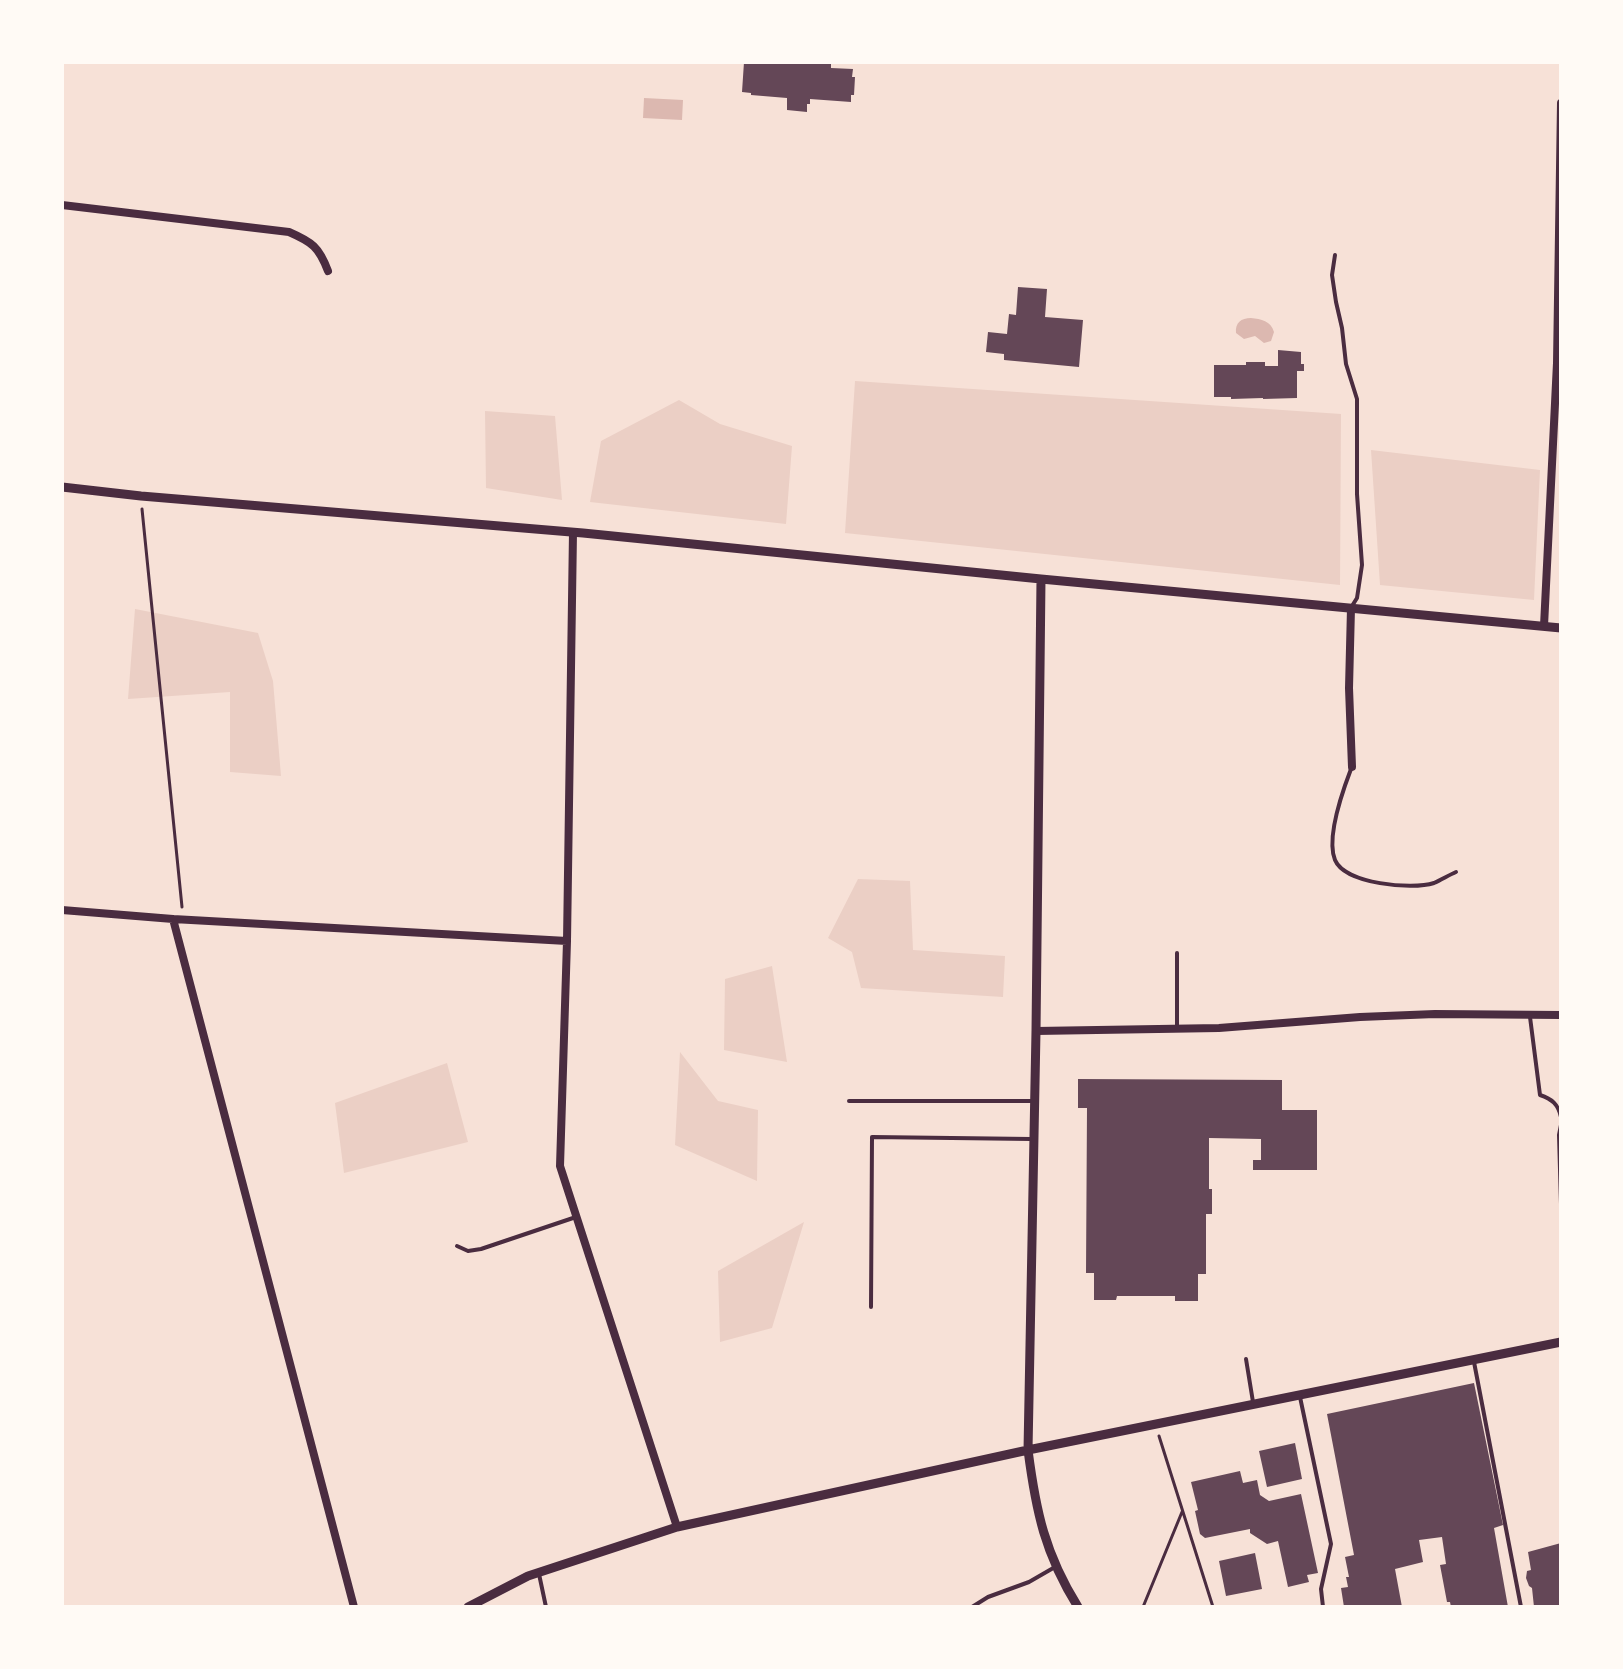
<!DOCTYPE html>
<html>
<head>
<meta charset="utf-8">
<style>
	body { margin:0 }
	#map { position:relative; width:1623px; height:1669px; overflow:hidden; background:#f7e1d7; font-family:"Alegreya Sans",sans-serif }
	canvas { display:block }
	.frame { position:absolute; inset:0; border:64px solid #fffaf5; pointer-events:none }
</style>
</head>
<body>
<div id="map">
<canvas width="1623" height="1669"></canvas>
<div class="frame"></div>
</div>
<script>
const context = document.querySelector('canvas').getContext('2d');
context.lineJoin = 'round';
function fill(path, color) { context.fillStyle = color; context.fill(path, 'evenodd'); }
function strokePath(path, color, width, dash) { context.strokeStyle = color; context.lineWidth = width; context.lineCap = dash ? 'butt' : 'round'; context.setLineDash(dash || []); context.stroke(path); }
const green = new Path2D(`
	M855 381 1341 414 1340 585 845 533Z
	M679 400 720 424 792 446 786 524 590 502 601 441Z
	M485 411 555 416 562 500 486 488Z
	M1371 450 1540 470 1534 600 1380 585Z
	M135 609 258 633 273 681 281 776 230 772V692L128 699Z
	M858 879 910 881 913 950 1005 956 1003 997 861 988 852 952 828 938Z
	M772 966 787 1062 724 1050 725 979Z
	M680 1052 718 1101 758 1110 757 1181 675 1145Z
	M447 1063 468 1142 344 1173 335 1103Z
	M804 1222 772 1328 720 1342 718 1271Z`);
const water = new Path2D(`
	M644 98 683 100 682 120 643 118Z
	M1251 318C1261 319 1271 321 1274 332L1271 341 1264 343 1255 336 1244 339 1236 333C1235 323 1241 318 1251 318Z`);
const building = new Path2D(`
	M744 62 831 63V68L853 69 852 77H855L854 95H851V102L810 99V104H807V112L787 110V98L751 95V93L742 92Z
	M1018 287 1047 289 1045 317 1083 320 1079 367 1004 360V354L986 352 988 332 1007 334 1009 314 1016 315Z
	M1278 350 1301 352V364H1304V371H1297V398L1263 399V398L1231 399V397H1214V365H1246V362H1265V366H1278Z
	M1078 1079 1282 1080V1110H1317V1170H1253V1160H1261V1139L1209 1138V1189H1212V1214H1206V1274H1198V1301H1175V1296H1117L1116 1300H1094V1273H1086L1087 1108H1078Z
	M1474 1383 1503 1525 1494 1528 1508 1607H1451L1450 1602H1447L1440 1565 1446 1564 1442 1537 1419 1540 1423 1562 1395 1569 1402 1607H1344L1341 1588 1348 1587 1346 1577H1349L1345 1557 1354 1555 1327 1414Z
	M1295 1443 1302 1479 1267 1487 1259 1451Z
	M1240 1471 1243 1483 1257 1480 1260 1495 1269 1501 1301 1494 1318 1573 1307 1575 1309 1582 1288 1587 1278 1541 1267 1544 1250 1533V1529L1205 1538 1200 1534 1195 1511 1198 1510 1191 1482Z
	M1561 1543V1607H1534L1532 1588 1529 1586 1526 1578 1527 1571 1531 1570 1528 1552Z
	M1255 1553 1262 1589 1226 1596 1219 1561Z`);
const path = new Path2D(`
	M142 509 182 907
	M1159 1436 1213 1607
	M1143 1607 1182 1512`);
const service = new Path2D(`
	M1335 255 1332 275 1336 302 1342 328 1346 364 1357 399V494L1362 565 1357 598 1352 606
	M1351 769C1343 790 1326 838 1335 860 1345 884 1412 890 1434 883 1441 880 1449 875 1456 872
	M1177 953V1026
	M1530 1017 1540 1095C1552 1099 1558 1104 1561 1117
	M849 1101H1032
	M1561 1125 1559 1135 1561 1204
	M457 1246 468 1251 481 1249 576 1217
	M871 1307 872 1137 1031 1139
	M1246 1359 1253 1402
	M1474 1362 1521 1607
	M1300 1397 1331 1544 1321 1589 1323 1607
	M539 1574 546 1607
	M972 1607 988 1597 1029 1582 1055 1567`);
const minor = new Path2D(`
	M62 205 289 232C312 242 319 247 328 271
	M573 532 567 941 560 1166 677 1527
	M1351 608 1349 688 1352 767
	M1544 626 1557 363 1561 103
	M62 910 173 919 567 941
	M173 919 354 1607
	M1036 1031 1219 1028 1360 1017 1435 1014 1561 1015`);
const tertiary = new Path2D(`
	M62 487 141 496 583 533 1041 579 1561 628
	M1041 579 1036 1031 1028 1450C1036 1512 1045 1554 1078 1607
	M468 1607 528 1576 677 1527 1028 1450 1561 1342`);
fill(green, '#ebcfc5');
fill(water, '#dcb8b0');
fill(building, '#644757');
strokePath(path, '#4a2c40', 3);
strokePath(service, '#4a2c40', 4);
strokePath(minor, '#4a2c40', 8);
strokePath(tertiary, '#4a2c40', 9);
</script>
</body>
</html>
